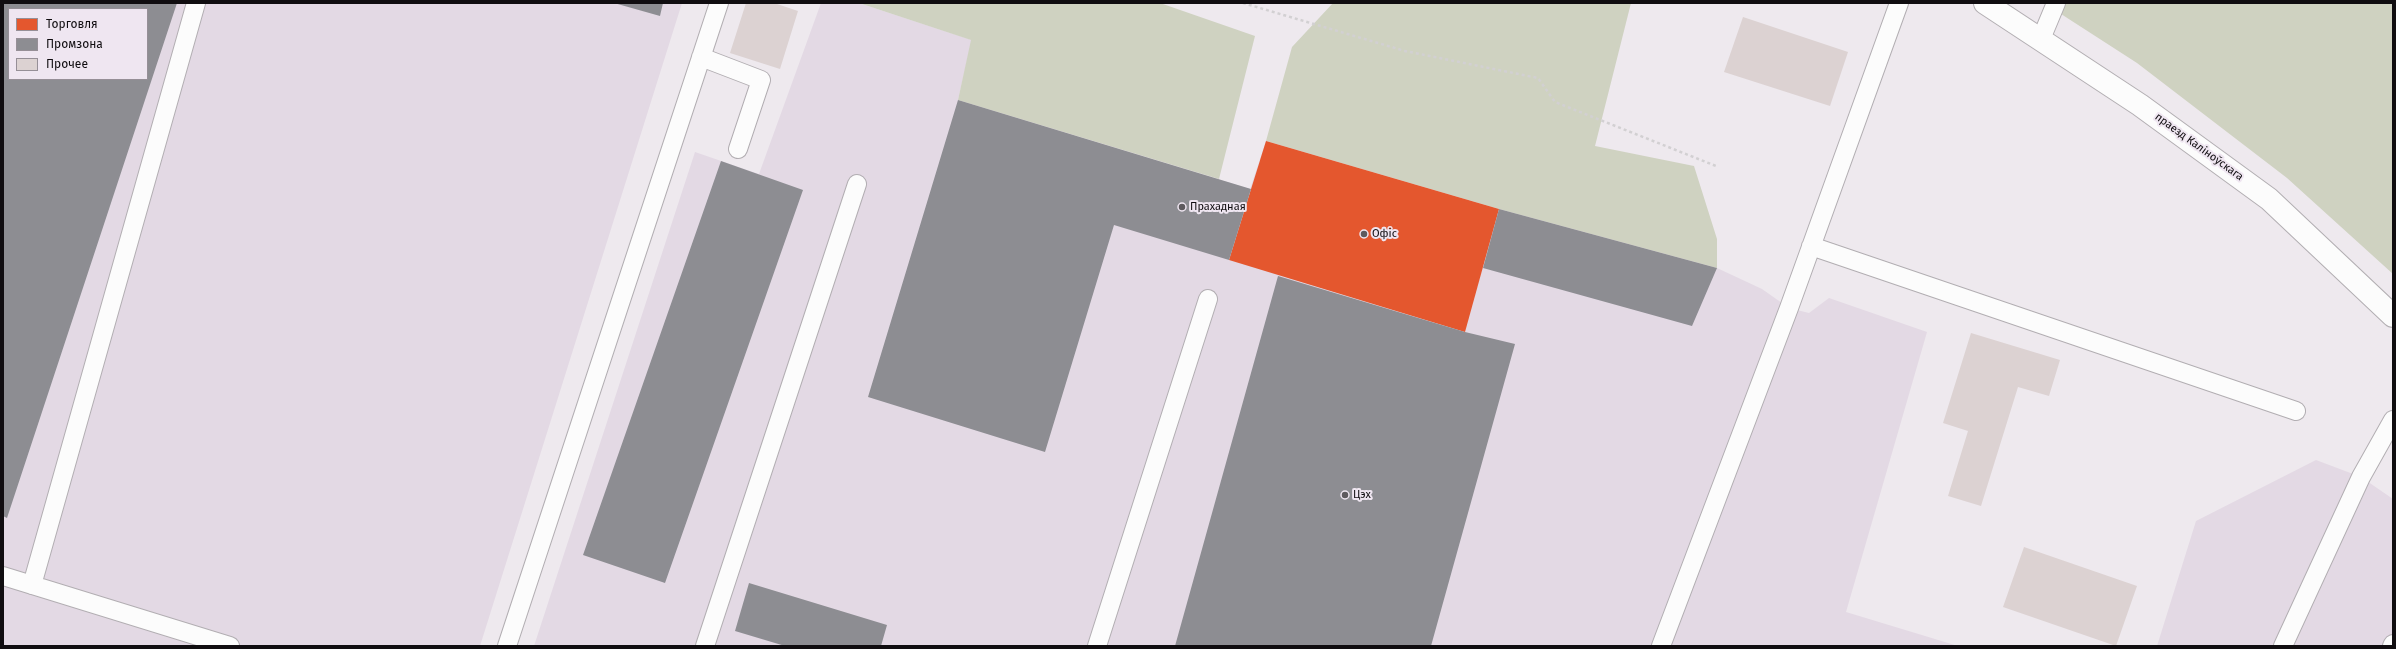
<!DOCTYPE html>
<html>
<head>
<meta charset="utf-8">
<style>
	body { margin:0 }
	#map { position:relative; width:2396px; height:649px; overflow:hidden; background:#eee9ee; font-family:"Fira Sans",sans-serif }
	canvas { display:block }
	.frame { position:absolute; inset:0; border:4px solid #100d10; pointer-events:none }
	.legend { position:absolute; left:8px; top:8px; width:140px; height:72px; box-sizing:border-box; background:#efe6f1; border:1px solid #968f97; margin:0; padding:5px 7px; list-style:none; font-size:12px; color:#100d10 }
	.legend li { display:flex; align-items:center; gap:8px; height:20px }
	.legend b { width:20px; border:1px solid #968f97 }
</style>
</head>
<body>
<div id="map">
<canvas width="2396" height="649"></canvas>
<div class="frame"></div>
<ul class="legend">
<li><b style="height:11px;background:#e4572e"></b>Торговля</li>
<li><b style="height:11px;background:#8d8d92"></b>Промзона</li>
<li><b style="height:11px;background:#dcd2d2"></b>Прочее</li>
</ul>
</div>
<script>
const context = document.querySelector('canvas').getContext('2d');
context.lineJoin = 'round';
function fill(path, color) { context.fillStyle = color; context.fill(path, 'evenodd'); }
function strokePath(path, color, width, dash) { context.strokeStyle = color; context.lineWidth = width; context.lineCap = dash ? 'butt' : 'round'; context.setLineDash(dash || []); context.stroke(path); }
function write(font, color, halo, rows, align = 'center') {
  context.font = font + ' "Fira Sans",sans-serif'; context.lineWidth = 4; context.setLineDash([]); context.textBaseline = 'middle'; context.strokeStyle = halo; context.fillStyle = color; for (const [text, x, y, turn = 0] of rows) {
    context.save(); context.translate(x, y); context.rotate((+turn || 0) * Math.PI / 180); context.textAlign = isNaN(turn) ? turn : align; if (halo) context.strokeText(text, 0, 0); context.fillText(text, 0, 0); context.restore();
  }
}
const built = new Path2D(`
	M3 3H682L480 646H3ZM9 9H147V79H9Z
	M821 3H859L972 40 958 100 1250 189 1266 141 1499 209 1717 268 1762 289 1789 308 1809 313 1829 298 1927 332 1846 612 1958 646H534L695 152 759 174Z
	M2316 460 2361 477 2393 499V646H2157L2196 521Z`);
const forest = new Path2D(`
	M859 3H1160L1255 36 1219 179 958 100 971 40Z
	M1333 3H1631L1595 146 1694 166 1717 239V268L1499 209 1266 141 1292 47Z
	M2044 3H2393V274L2287 178 2137 63Z`);
const shops = new Path2D(`
	M1266 141 1499 209 1465 332 1229 260Z`);
const industry = new Path2D(`
	M3 3H177L7 518 3 516ZM9 9H147V79H9Z
	M614 3H663L660 16Z
	M958 100 1251 189 1229 260 1114 225 1045 452 868 397Z
	M721 161 803 190 665 583 583 555Z
	M1499 209 1717 268 1692 326 1483 268Z
	M1278 276 1465 332 1515 344 1431 646H1175Z
	M749 583 887 625 881 646H785L735 631Z`);
const building = new Path2D(`
	M746 3H774L798 11 780 69 730 53Z
	M1743 17 1848 52 1830 106 1724 72Z
	M1971 333 2060 360 2049 396 2018 387 1981 506 1948 496 1968 431 1943 423Z
	M2024 547 2137 586 2116 646 2003 607Z`);
const path = new Path2D(`
	M1243 3 1405 51 1538 78 1555 102 1716 166`);
const service = new Path2D(`
	M2041 39 2056 3
	M701 57 761 80 738 149
	M1811 246 2296 411
	M3 576 230 646
	M32 585 196 3
	M507 646 719 3
	M705 646 857 184
	M1097 646 1208 299
	M1661 646 1789 308 1899 3
	M2283 646 2361 477 2393 420
	M2392 646 2393 644`);
const minor = new Path2D(`
	M1985 3 2140 105 2269 199 2393 316`);
const markers = [
	[1182,207,4,"#5e5a5e"],
	[1364,234,4,"#5e5a5e"],
	[1345,495,4,"#5e5a5e"]
];
const streetNames = [
	["праезд Каліноўскага",2199,147,36]
];
const poiNames = [
	["Прахадная",1190,207],
	["Офіс",1372,234],
	["Цэх",1353,495]
];
fill(built, '#e3d9e4');
fill(forest, '#cfd2c1');
fill(shops, '#e4572e');
fill(industry, '#8d8d92');
fill(building, '#dcd2d2');
strokePath(service, '#b2aeb2', 20);
strokePath(minor, '#b2aeb2', 24);
strokePath(path, '#d2d0d2', 2.5, [3, 3]);
strokePath(service, '#fcfcfc', 18);
strokePath(minor, '#fcfcfc', 22);
for (const [x, y, r, color] of markers) { const dot = new Path2D(); dot.arc(x, y, r, 0, 2 * Math.PI); context.fillStyle = color; context.fill(dot); strokePath(dot, '#efe6f1', 1.5); }
write('11px', '#100d10', '#efe6f1', streetNames);
write('11px', '#100d10', '#efe6f1', poiNames, 'left');
</script>
</body>
</html>
